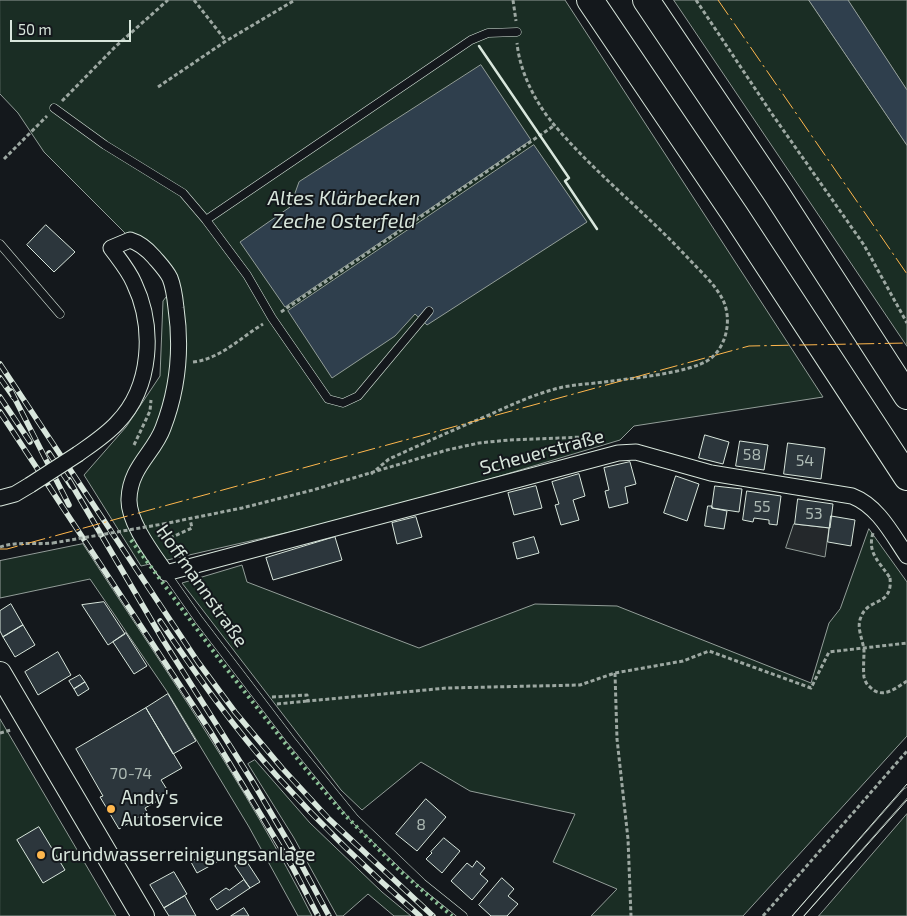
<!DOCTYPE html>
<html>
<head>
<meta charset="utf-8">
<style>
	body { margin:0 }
	#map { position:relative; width:907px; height:916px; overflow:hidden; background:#14181c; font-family:"Exo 2",sans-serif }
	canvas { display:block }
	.scale { position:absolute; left:10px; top:20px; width:121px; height:22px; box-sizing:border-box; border:2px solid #d8e6dc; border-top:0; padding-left:6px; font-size:15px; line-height:18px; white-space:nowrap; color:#d8e6dc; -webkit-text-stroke:4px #14181c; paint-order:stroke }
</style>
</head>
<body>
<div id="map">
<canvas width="907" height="916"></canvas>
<div class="scale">50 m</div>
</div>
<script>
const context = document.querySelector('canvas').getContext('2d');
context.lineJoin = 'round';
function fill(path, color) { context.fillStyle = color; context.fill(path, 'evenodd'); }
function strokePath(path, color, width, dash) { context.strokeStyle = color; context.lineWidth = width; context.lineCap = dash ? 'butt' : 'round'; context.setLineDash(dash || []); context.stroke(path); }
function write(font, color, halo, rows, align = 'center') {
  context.font = font + ' "Exo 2",sans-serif'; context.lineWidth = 4; context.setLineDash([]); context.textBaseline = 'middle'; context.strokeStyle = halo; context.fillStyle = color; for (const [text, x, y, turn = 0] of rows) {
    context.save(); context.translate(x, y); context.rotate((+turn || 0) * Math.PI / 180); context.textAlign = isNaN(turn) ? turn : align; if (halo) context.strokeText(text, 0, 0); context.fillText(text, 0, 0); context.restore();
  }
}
const green = new Path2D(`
	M0 0H565L823 397 634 426 620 440 480 482 307 528 141 566 84 475 126 427 160 376 163 301 176 284 44 152 18 113 0 94Z
	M674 0H809L907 145V346Z
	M848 0H907V90Z
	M869 529 907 582V736L743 916H591L617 889 553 862 575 814 470 791 421 762 362 810 341 790 182 583 242 565 247 582 419 648 535 604 617 606 811 683 829 623 840 609Z
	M83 544C162 666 247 786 312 916H298L249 827 168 693 90 579 0 598V561Z
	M0 719 116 916H0Z
	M255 760 310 823 382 892 411 916H394L368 894 343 916H337L294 838 248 764Z
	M907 814V916H819Z`);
const parking = new Path2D(`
	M794 524 829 528 825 557 786 548Z`);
const water = new Path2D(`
	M809 0H848L907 90V145Z
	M481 65 531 140 285 307 240 242 290 207 299 182Z
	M534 145 587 222 427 325 415 314 395 336 332 378 288 311Z`);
const building = new Path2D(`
	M46 225 75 252 54 272 27 245Z
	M705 435 729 442 723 464 699 458Z
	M740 441 768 445 764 470 736 466Z
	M788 443 825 448 821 479 784 474Z
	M630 462 636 484 625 487 628 503 609 508 605 491 609 490 604 468Z
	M579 474 585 496 573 500 579 520 561 525 555 505 559 504 552 482Z
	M676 476 699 484 687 521 664 513Z
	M536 486 542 508 514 515 508 493Z
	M715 486 742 489 739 512 712 508Z
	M747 491 781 496 777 525 769 524V520L754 518 753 522 743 520Z
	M798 499 833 504 830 528 795 524Z
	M708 506H712V508L727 511 724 529 705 526Z
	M831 516 855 520 851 546 828 542Z
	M416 517 422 537 397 544 392 523Z
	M335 537 342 560 273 580 266 558Z
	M534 537 539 553 517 559 513 543Z
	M104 602 125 634 108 645 82 605Z
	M11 604 23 625 3 637 0 631V611Z
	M23 625 35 645 15 657 3 637Z
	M126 633 147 666 134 674 113 642Z
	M58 652 71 675 38 695 25 672Z
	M80 675 85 682 74 689 69 681Z
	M85 682 89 689 78 696 74 689Z
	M168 694 196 741 173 754 146 708Z
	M146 708 182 768 161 780 168 791 157 797 159 800 145 808 147 812 119 829 100 797 103 796 76 749Z
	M426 799 446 817 417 851 396 834Z
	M39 827 65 870 43 883 17 840Z
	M444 838 460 851 442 873 426 859 432 853 431 852Z
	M211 851 217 862 197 873 191 862Z
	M245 859 260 882 250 888 235 866Z
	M477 861 485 868 480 874 488 881 472 900 451 881 467 863 472 867Z
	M174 872 187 894 164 908 150 885Z
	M502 878 514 889 508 896 518 904 507 916H491L479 905Z
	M244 880 250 888 217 910 210 899 226 888 229 890Z
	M185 896 196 916H169L164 908Z
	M244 908 249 916H231Z`);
const path = new Path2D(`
	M194 0 226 41
	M513 0 516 21
	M696 0 772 114 864 245 907 323
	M158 87 226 41 295 0
	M62 101 115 47 168 0
	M4 159 47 116
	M281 312 555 125
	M193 362C220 359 240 338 263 324
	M134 445 150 411 151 400
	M371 474 389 459C422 444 455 429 489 415 513 404 537 393 563 387 574 385 585 384 596 383 624 379 689 374 710 359 727 346 732 319 723 300 715 284 700 271 687 257 645 212 596 174 556 127 536 104 520 73 517 43
	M163 524 242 508 313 490 447 450 479 443 509 440 584 437 604 442
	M873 533C867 553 879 561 890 578
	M158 535 168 539 192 528 190 519
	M0 547C18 541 35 545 53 543
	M615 673 617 739 628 839 631 916
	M272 697 307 695 308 701 447 688 580 685 615 673 683 661 709 651 811 688 829 652 907 643
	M277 704 308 701
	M0 733 11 730
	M763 916 907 751`);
const service = new Path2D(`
	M54 108 105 145 183 193 206 220 247 275 272 318 328 399 343 403 358 396 429 311
	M206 220 471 40 488 33 517 32
	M0 244 60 314
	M166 573 199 620 290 739 355 819 422 883 463 916
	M798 916 907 792`);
const minor = new Path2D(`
	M78 454C92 444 106 435 117 423 152 387 155 327 134 283 129 271 119 259 111 248L130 240C140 243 147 249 154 257 160 264 166 270 170 278 174 288 175 298 176 308 182 350 178 389 163 428 154 453 130 467 129 499 128 522 153 554 166 573L618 453 636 452 711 473 852 496C878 506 892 534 907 556
	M0 498 15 494 30 485`);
const primary = new Path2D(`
	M0 673 143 916`);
const motorway = new Path2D(`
	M590 0 736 216 907 477
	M646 0 776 193 907 396`);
const tram = new Path2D(`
	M792 916 907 784
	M804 916 907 800`);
const rail = new Path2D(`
	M0 364 198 662 235 712 282 768 329 819 433 916
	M0 378 14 398
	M11 391 69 505
	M0 397 30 442
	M0 412 210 731 293 868 318 916
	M49 453 71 486
	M69 480 163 640 251 779 301 864 329 916
	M160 621C196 674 233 727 276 775 321 825 369 872 420 916`);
const pathBridge = new Path2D(`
	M53 543 163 524
	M890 578C893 607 868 597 861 617 856 628 863 639 864 651 864 659 863 669 864 677 865 681 867 685 870 687 882 700 896 688 907 681`);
const minorBridge = new Path2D(`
	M30 485 78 454`);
const hedge = new Path2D(`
	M131 540 222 663 303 766 344 814 399 870 452 916`);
const wall = new Path2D(`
	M479 46 569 178 565 181 597 229`);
const power = new Path2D(`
	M718 0 907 274
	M0 549H7L749 346 907 343`);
const markers = [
	[111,809,5,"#ffb74d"],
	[41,855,5,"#ffb74d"]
];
const numberNames = [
	["58",752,455],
	["54",805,461],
	["55",762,507],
	["53",814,514],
	["70-74",131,774],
	["8",421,825]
];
const streetNames = [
	["Scheuerstraße",542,452,-15],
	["Hoffmannstraße",202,586,55]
];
const poiNames = [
	["Andy's",121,798],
	["Autoservice",121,820],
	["Grundwasserreinigungsanlage",51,855]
];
const waterNames = [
	["Altes Klärbecken",344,198],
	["Zeche Osterfeld",344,221]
];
fill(green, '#1a2d24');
strokePath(green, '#939e99', 1);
fill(parking, '#24282b');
strokePath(parking, '#939e99', 1);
fill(water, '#2f3f4d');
strokePath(water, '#939e99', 1);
fill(building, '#2c363c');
strokePath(building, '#d8e6dc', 1);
strokePath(service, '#d8e6dc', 9);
strokePath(minor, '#d8e6dc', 17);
strokePath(primary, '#d8e6dc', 24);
strokePath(motorway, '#d8e6dc', 28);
strokePath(path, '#9da8a2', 3, [4, 2.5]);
strokePath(service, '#14181c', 8);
strokePath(minor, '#14181c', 15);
strokePath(primary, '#14181c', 22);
strokePath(motorway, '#14181c', 26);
strokePath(tram, '#d8e6dc', 1);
strokePath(rail, '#d8e6dc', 5.5);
strokePath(rail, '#14181c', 4, [11]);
strokePath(minorBridge, '#d8e6dc', 17, []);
strokePath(pathBridge, '#9da8a2', 3, [4, 2.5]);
strokePath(minorBridge, '#14181c', 15);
strokePath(hedge, '#8ac095', 4, [2.5, 4]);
strokePath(wall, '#d8e6dc', 2.5);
strokePath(power, '#ffb74d', 1, [18, 4, 2.5, 4]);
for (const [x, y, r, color] of markers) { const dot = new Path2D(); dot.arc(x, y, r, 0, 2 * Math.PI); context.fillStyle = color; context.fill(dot); strokePath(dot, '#14181c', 2); }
write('16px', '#adbab4', null, numberNames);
write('19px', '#d8e6dc', '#14181c', streetNames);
write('19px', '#d8e6dc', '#14181c', poiNames, 'left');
write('italic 20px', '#d8e6dc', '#14181c', waterNames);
</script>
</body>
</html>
